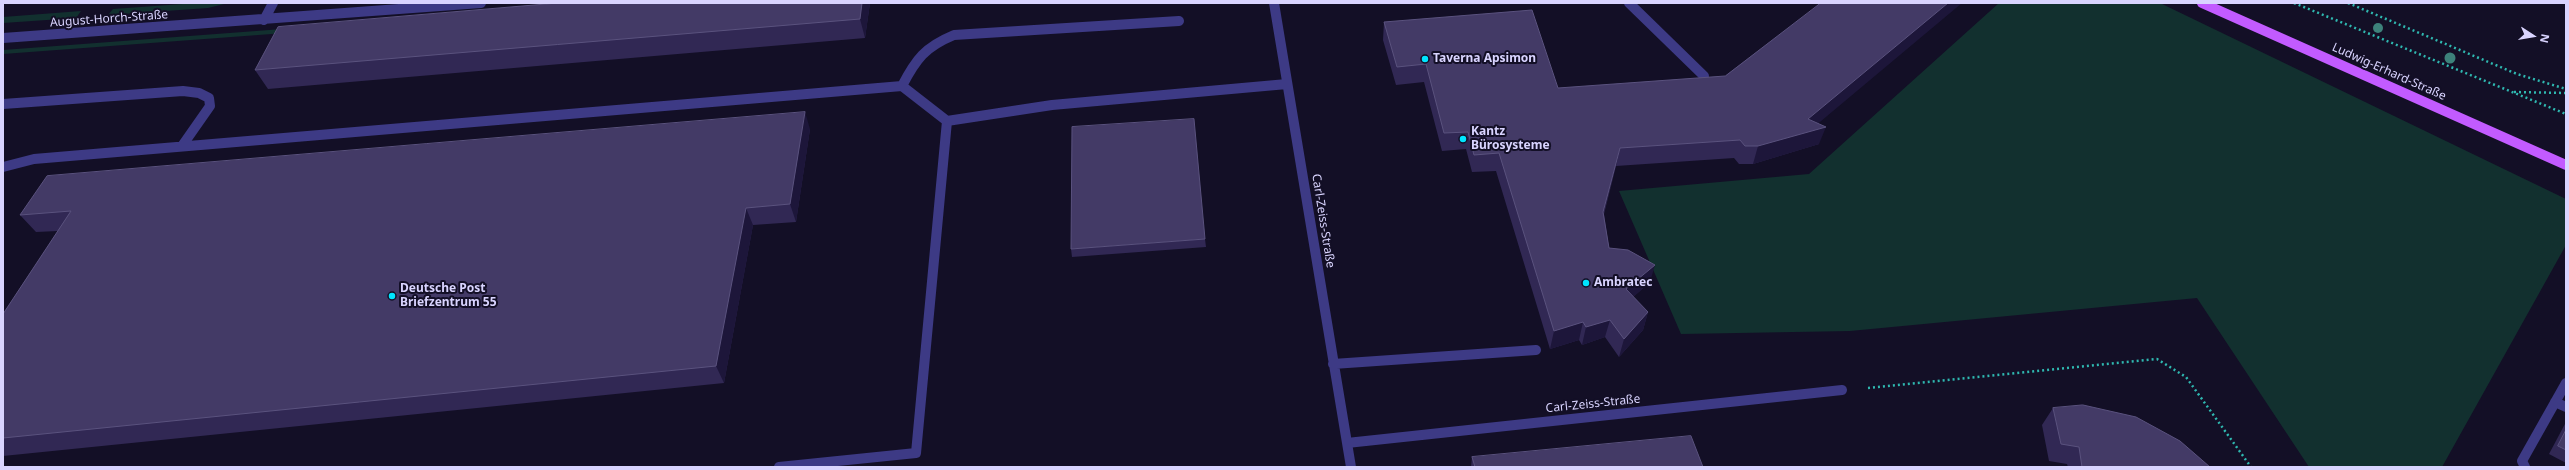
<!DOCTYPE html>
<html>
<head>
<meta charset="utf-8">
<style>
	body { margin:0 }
	#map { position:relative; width:2569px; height:470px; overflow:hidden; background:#130f26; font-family:"Noto Sans",sans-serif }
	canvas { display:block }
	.frame { position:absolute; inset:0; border:4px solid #d9d4ff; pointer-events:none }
	.north { position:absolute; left:2513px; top:16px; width:40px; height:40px; -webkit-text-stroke:3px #130f26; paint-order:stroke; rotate:102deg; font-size:11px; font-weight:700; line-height:16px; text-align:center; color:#d9d4ff }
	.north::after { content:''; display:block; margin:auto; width:14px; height:18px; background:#d9d4ff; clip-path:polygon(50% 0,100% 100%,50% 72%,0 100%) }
</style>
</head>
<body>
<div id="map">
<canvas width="2569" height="470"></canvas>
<div class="frame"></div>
<div class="north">N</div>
</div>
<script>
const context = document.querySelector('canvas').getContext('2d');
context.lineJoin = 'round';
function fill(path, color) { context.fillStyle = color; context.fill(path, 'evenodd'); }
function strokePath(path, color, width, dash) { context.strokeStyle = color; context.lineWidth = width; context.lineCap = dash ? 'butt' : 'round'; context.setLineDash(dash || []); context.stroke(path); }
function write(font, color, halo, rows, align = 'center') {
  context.font = font + ' "Noto Sans",sans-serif'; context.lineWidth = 4; context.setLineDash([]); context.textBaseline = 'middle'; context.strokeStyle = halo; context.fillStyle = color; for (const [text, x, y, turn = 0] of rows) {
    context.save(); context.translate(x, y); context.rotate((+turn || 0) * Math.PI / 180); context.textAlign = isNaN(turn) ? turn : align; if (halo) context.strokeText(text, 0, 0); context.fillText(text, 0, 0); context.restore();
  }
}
const green = new Path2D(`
	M196 3H228L208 8 108 15 113 9Z
	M629 3H688L3 54V50Z
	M1999 3H2160L2566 199V245L2442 467H2309L2197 298 1850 331 1681 334 1619 191 1809 174Z
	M81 11 76 18 3 23V17Z`);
const path = new Path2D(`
	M2294 3 2566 114
	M2348 3 2517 74 2566 89
	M2514 92 2566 93
	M1868 388 2157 359 2186 377 2251 467`);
const minor = new Path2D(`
	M1274 3 1351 467
	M1629 3 1704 76
	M264 20 273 3
	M3 38 481 3
	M902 86C916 59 925 47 954 35L1179 21
	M3 104 183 91 199 93 209 98 210 106 182 146
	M947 121 1052 105 1287 84
	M3 167 34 159 902 86 947 121 916 453 779 467
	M1333 364 1536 350
	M2555 402 2566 407
	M1347 443 1842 390
	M2525 467 2522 461 2566 383`);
const major = new Path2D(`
	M2202 3 2566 165`);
const trees = [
	[2378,28,5],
	[2450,58,5.5]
];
const wall = new Path2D(`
	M870 3 865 38 268 89 255 70Z
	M1384 22 1558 88 1818 123 1819 144 1753 164H1739L1734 158 1616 166 1604 214 1609 248 1650 282 1633 297 1648 312 1643 330 1619 357 1605 337 1582 345 1579 340 1550 349 1496 171 1472 172 1466 149 1442 151 1424 82 1396 85 1383 40Z
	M810 129 796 222 753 225 724 383 3 456V314L58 231 36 232 20 215Z
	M1205 239 1206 247 1072 257 1071 249Z
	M2053 408 2210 467H2068L2067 464 2049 461 2042 425Z
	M2566 422V463L2549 454Z
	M1472 457 1703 467H1471Z`);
const shadedWall = new Path2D(`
	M862 3H870L865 38 860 19Z
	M1948 3H1962L1808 132 1826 127 1819 144 1753 164 1758 146 1808 119Z
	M805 112 810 129 796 222 790 204Z
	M1620 148 1616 166 1599 230 1603 212Z
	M746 208 753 225 724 383 716 366Z
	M1655 265 1650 282 1622 307 1626 289Z
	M1648 312 1643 330 1619 357 1624 339Z
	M1610 320 1605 337 1582 345 1586 327Z
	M1583 322 1579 340 1550 349 1554 331Z`);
const building = new Path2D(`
	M558 3H862L860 19 255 70 278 27Z
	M1821 3H1948L1808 119 1826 127 1758 146H1745L1740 140 1620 148 1603 212 1609 248 1628 250 1655 265 1626 289 1648 312 1624 339 1610 320 1586 327 1583 322 1554 331 1499 153 1474 155 1468 132 1444 133 1426 64 1397 67 1384 22 1532 10 1558 88 1725 76Z
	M805 112 790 204 746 208 716 366 3 438V314L71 211 20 215 47 176Z
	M1194 119 1205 239 1071 249 1072 127Z
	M2083 405 2136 417 2180 441 2210 467H2082L2079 447 2061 444 2053 408Z
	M2566 430V450L2558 446Z
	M1691 436 1703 467H1475L1472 457Z`);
const markers = [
	[1425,59,4,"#00e5ff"],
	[1463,139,4,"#00e5ff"],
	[1586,283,4,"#00e5ff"],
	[392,296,4,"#00e5ff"]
];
const streetNames = [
	["August-Horch-Straße",109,19,-4],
	["Ludwig-Erhard-Straße",2389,72,24],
	["Carl-Zeiss-Straße",1323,221,81],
	["Carl-Zeiss-Straße",1593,404,-6]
];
const poiNames = [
	["Taverna Apsimon",1433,59],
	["Kantz",1471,132],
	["Bürosysteme",1471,146],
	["Ambratec",1594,283],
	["Deutsche Post",400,289],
	["Briefzentrum 55",400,303]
];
fill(green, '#12302f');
strokePath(path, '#2fb8b0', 2.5, [2, 3]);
strokePath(minor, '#3d3a85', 10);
strokePath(major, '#c25bff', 10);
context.fillStyle = '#3d827b';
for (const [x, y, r] of trees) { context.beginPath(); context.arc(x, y, r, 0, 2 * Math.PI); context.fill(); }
fill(wall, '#312854');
fill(shadedWall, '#1d163a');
fill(building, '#433a66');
strokePath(building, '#5a527e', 1);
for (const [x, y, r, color] of markers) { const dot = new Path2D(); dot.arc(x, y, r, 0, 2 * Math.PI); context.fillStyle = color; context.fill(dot); strokePath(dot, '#130f26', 1.5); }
write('12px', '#d9d4ff', '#130f26', streetNames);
write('bold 12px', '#d9d4ff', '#130f26', poiNames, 'left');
</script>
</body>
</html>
